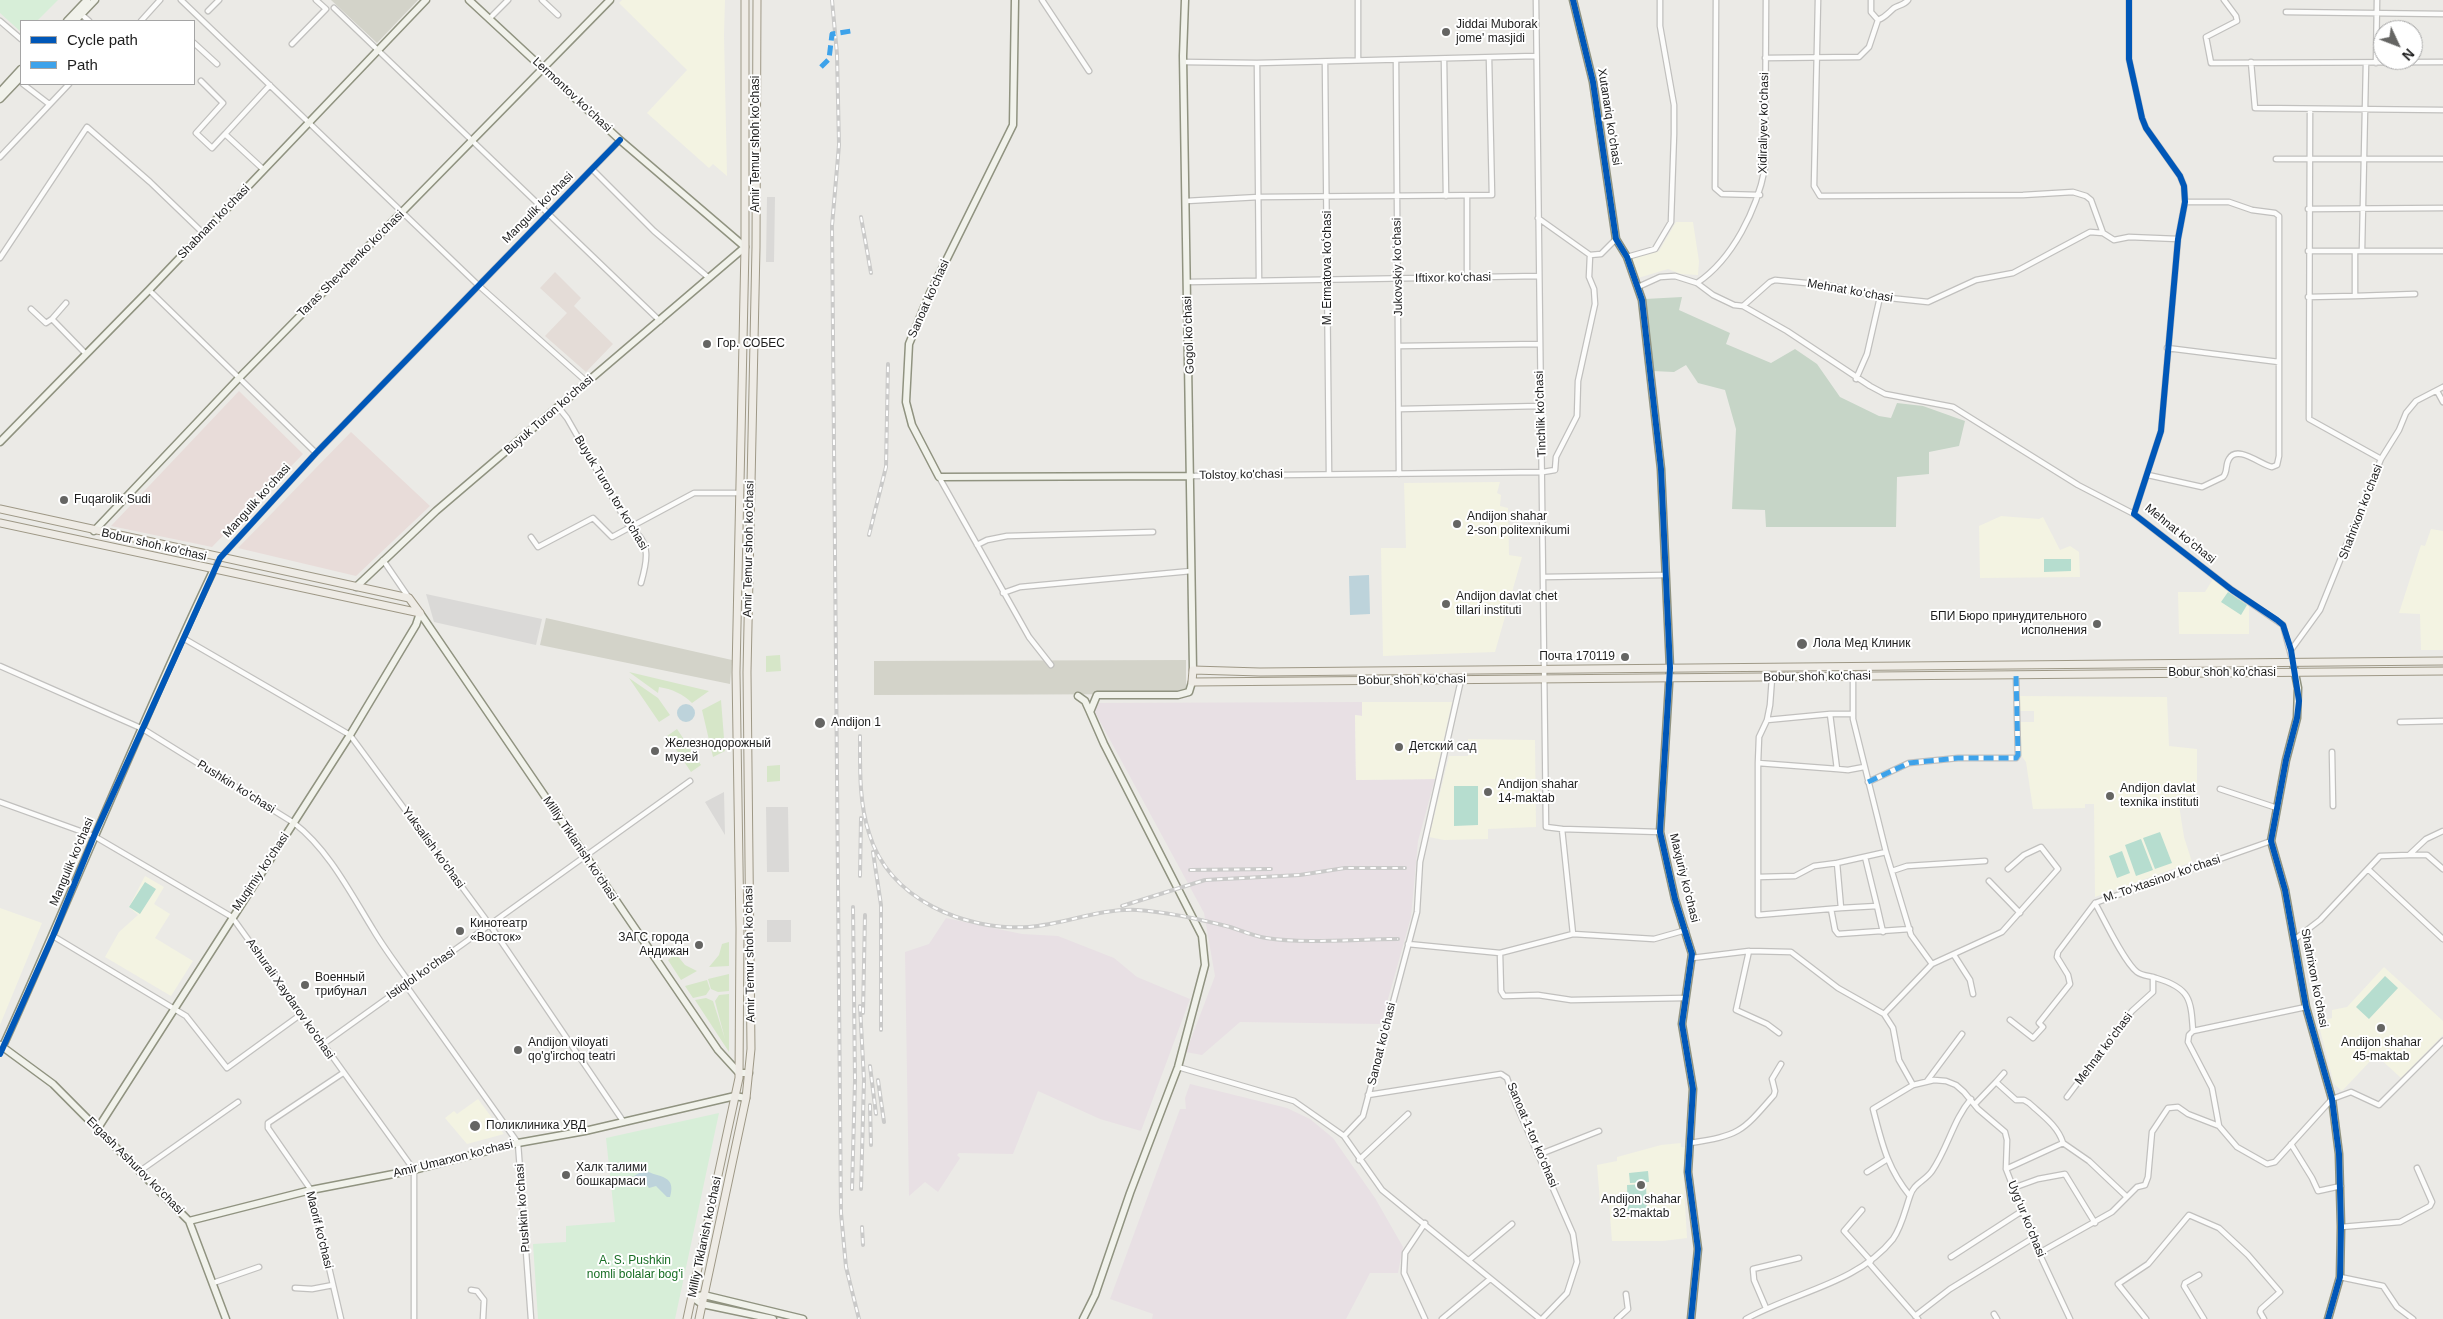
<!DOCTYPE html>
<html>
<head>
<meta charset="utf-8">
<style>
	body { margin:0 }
	#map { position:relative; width:2443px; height:1319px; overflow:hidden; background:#ebeae6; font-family:Arial,sans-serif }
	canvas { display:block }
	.legend { position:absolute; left:20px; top:20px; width:175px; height:65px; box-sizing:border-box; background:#fff; border:1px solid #a5a5a5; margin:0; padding:6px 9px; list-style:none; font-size:15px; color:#1d1d1d }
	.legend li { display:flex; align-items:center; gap:10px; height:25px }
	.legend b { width:25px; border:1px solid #a5a5a5 }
	.north { position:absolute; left:2373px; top:20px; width:50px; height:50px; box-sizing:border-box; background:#fff; border:1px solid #a5a5a5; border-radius:50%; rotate:133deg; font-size:14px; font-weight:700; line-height:20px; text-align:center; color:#1d1d1d }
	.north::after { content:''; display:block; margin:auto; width:18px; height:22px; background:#656563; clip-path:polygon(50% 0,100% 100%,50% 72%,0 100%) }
</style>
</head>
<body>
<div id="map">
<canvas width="2443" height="1319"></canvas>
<ul class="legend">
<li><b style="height:6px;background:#0057b8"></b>Cycle path</li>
<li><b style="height:6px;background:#3da2ea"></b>Path</li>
</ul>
<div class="north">N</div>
</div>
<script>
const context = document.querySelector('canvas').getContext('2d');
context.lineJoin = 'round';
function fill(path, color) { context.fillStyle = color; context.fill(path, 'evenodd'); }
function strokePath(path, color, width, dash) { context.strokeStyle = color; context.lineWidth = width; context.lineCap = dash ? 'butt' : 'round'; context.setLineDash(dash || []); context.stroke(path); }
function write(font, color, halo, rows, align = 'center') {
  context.font = font + ' Arial,sans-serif'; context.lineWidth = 4; context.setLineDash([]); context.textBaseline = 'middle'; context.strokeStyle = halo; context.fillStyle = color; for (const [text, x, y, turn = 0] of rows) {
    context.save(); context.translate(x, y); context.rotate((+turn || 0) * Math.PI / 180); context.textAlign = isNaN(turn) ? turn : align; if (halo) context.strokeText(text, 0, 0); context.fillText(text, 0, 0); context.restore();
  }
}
const residential = new Path2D(`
	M767 197H775L774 262H766Z
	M426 594 542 619 536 645 434 622Z
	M724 792 725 835 705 802Z
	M766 807H788L789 872H767Z
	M767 920H791V942H767Z`);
const commercial = new Path2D(`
	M239 391 303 454 212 547 111 526Z
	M351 432 430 506 356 576 238 548Z`);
const industrial = new Path2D(`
	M1362 702V716L1355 715 1356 780 1435 779 1418 841 1411 917 1381 1024 1240 1022 1202 1055 1186 1052 1215 976 1204 913 1090 703Z
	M946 918 1022 934 1058 936 1114 958 1137 977 1190 999 1141 1131 1100 1119 1038 1091 1013 1154 959 1153 957 1155 960 1158 938 1192 925 1182 909 1196 905 952 929 944Z
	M1190 1084 1287 1108 1310 1119 1333 1138 1375 1198 1403 1247 1398 1273H1370L1346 1319H1152L1153 1314 1110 1299 1180 1109H1186L1185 1098Z`);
const education = new Path2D(`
	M622 0H725L724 35 727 176 713 164 709 168 647 113 687 70 619 3Z
	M1676 222H1693L1699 261 1698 275 1681 274 1668 269 1638 278 1632 258 1659 251Z
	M1500 482 1497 493 1501 495 1500 506 1508 508 1509 555 1522 557 1495 652 1383 656 1381 548H1406L1404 483Z
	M2001 516 2039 519 2043 517 2060 550 2070 546 2079 552 2080 577 1980 578 1979 526Z
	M2431 529 2443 531V650H2421L2420 614 2399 613 2421 545 2425 546Z
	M2213 579 2249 604V634H2179L2178 592H2205Z
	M2019 696 2167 697 2169 746 2197 749V794L2178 799 2184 837 2192 862 2095 897 2094 804H2085V808L2033 809 2026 762 2020 754 2019 722H2034V711H2019Z
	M1362 702H1452L1435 779 1356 780 1355 715 1362 716Z
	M1468 739 1535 740 1536 827 1488 829V839L1444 840 1429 837 1449 756H1468Z
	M145 876 164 887 154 904 170 914 155 938 193 961 171 996 105 957 119 932 138 915 129 907Z
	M0 908 42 923 0 1025Z
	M2384 967 2443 1021V1035L2401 1078 2376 1055 2342 1091 2334 1084 2318 1022 2332 1018V1010L2347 1007Z
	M478 1099 504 1134 467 1144 445 1118 454 1111 457 1114Z
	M1681 1143V1147L1687 1148 1683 1168 1687 1238 1663 1241H1612L1609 1202H1600L1597 1165 1617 1161V1157L1661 1145Z`);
const military = new Path2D(`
	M555 272 581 298 574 306 613 344 586 372 545 336 567 313 540 288Z`);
const construction = new Path2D(`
	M331 0H418L377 43Z
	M546 618 732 660 730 684 540 645Z
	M1186 660V694L874 695V661Z`);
const grass = new Path2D(`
	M780 655 781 671 766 672V656Z
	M629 672 709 691 692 703C683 694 672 689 659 687L658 693Z
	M629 678 658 698 670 715 659 722Z
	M721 700 725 751 713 757 702 710Z
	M677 729 701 765 691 772 667 736Z
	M780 765V781L767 782V766Z
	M729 942V966L709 967 719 955 722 944Z
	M676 954 685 965 697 971 681 980 668 960Z
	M729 974V991L718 992 711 989 708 979Z
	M707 980 710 989 706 995 693 998 685 986Z
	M729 994V1052L695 1000 706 998 713 1001 725 1039 715 1001 719 995Z`);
const cemetery = new Path2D(`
	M1682 297 1679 310 1730 333 1726 344 1771 363 1795 349 1817 364 1840 397 1879 416 1891 418 1897 403 1923 406 1965 421 1959 446 1929 452V474L1897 477 1896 527H1766L1765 510 1732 509 1736 429 1725 390 1698 383 1686 365 1674 372 1652 371 1645 299Z`);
const park = new Path2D(`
	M0 0H58L37 21H21V32L0 13Z
	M719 1113 675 1319H538L533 1244 566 1242V1226L615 1222 606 1138Z`);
const pitch = new Path2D(`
	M2044 559H2071V571L2044 572Z
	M2228 592 2247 605 2241 615 2221 602Z
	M1478 786V825L1454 826V786Z
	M2160 832 2172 863 2155 869 2143 838Z
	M2141 839 2153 870 2136 876 2125 845Z
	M2122 851 2130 873 2117 878 2109 856Z
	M145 882 156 889 140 914 129 907Z
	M2385 976 2398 988 2369 1019 2356 1007Z
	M1648 1171 1649 1182 1630 1183 1629 1173Z
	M1646 1184 1647 1216H1628L1627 1185Z`);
const water = new Path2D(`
	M1369 575 1370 614 1350 615 1349 576Z
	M677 713a9 9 0 1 1 18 0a9 9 0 1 1-18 0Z
	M642 1169H645C652 1178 678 1172 670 1197H667L656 1186 649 1188 645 1182 636 1181 634 1176 641 1172Z`);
const street = new Path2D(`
	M181 0 477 284 587 382
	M542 0 558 15
	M1042 0 1089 71
	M1536 0 1546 827 1562 829
	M1716 0 1715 188 1722 194 1760 195
	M1818 0 1814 186 1820 196 2023 195 2073 192 2086 196 2091 200 2103 233
	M1871 0V12L1878 20C1886 17 1888 13 1894 8 1899 5 1904 5 1908 0
	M2129 0V59L2142 118 2146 128 2180 176 2184 186 2185 202 2178 239 2161 431 2134 514 2232 590 2283 625 2293 663
	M2224 0 2236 16 2237 21 2206 37 2211 63 2443 62
	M334 8 660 321
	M208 11 219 0
	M2286 12 2443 14
	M81 14 89 21
	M489 19 508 0
	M0 21 21 39
	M141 21 160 0
	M194 43 217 64
	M292 44 326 9 316 0
	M1765 58 1859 57 1869 47 1878 20
	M1444 59 1446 196
	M1358 60V0
	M1396 60 1399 474
	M1184 62 1257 63 1535 56
	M1325 62 1329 473
	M2251 62 2255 108 2443 110
	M1257 63 1259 281
	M2376 63 2377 0
	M201 81 223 103 196 133 212 148 225 134
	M23 84 49 104
	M2310 109 2309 419 2381 459
	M0 157 69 84
	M2276 159H2443
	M592 169 654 231 709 278
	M264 170 225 134 270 85
	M1467 196V277
	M1186 201 1259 197 1492 195 1489 58
	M2308 209 2443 208
	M1538 218 1590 255 1601 254 1616 239
	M2362 250 2366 63
	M2308 251H2443
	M1627 257 1655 249 1671 222 1674 134V105L1660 26V0
	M0 258 87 127 150 182 203 233
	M1188 282 1539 276
	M1697 283C1733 259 1757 209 1765 168L1766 0
	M1638 287 1660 277 1675 276 1697 283 1713 295 1734 305 1743 306 1787 331 1870 386 1885 394 1953 407 2078 485 2134 514
	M149 290 316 453
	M2355 296 2415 294
	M2308 297 2355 296V251
	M1743 306 1770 282 1775 280 1827 285 1880 297 1928 302 1976 280 2013 273 2090 232 2103 233 2114 240 2129 237 2178 239
	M31 309 46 323 52 319 86 354
	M52 319 66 303
	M1400 346 1540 344
	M2167 348 2279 362
	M1856 379 1867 354 1880 297
	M2437 391 2443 402
	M559 408 567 418 630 528C652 542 647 562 641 583
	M1400 409 1540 406
	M2148 475 2202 487 2223 477C2228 472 2225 465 2229 459 2237 444 2261 465 2272 467L2277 465 2279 456V216L2275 213 2252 210 2229 202H2185
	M1191 476 1543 472 1555 470 1556 457 1577 416 1578 381 1595 304 1594 289 1589 277 1590 255
	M939 477 1029 637 1051 665
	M531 537 538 547 593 518 612 537 694 493H739
	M977 545 987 540 1007 536 1153 532
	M383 560 409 598
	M214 569 220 558 316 453 620 140
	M1543 577 1666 575
	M1003 593 1020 587 1191 571
	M183 638 350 735 490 925 623 1121
	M2291 650 2320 610 2381 459 2399 430 2406 413 2416 401 2443 387
	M0 666 143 729 294 823C329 850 351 894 374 931 384 948 397 965 409 982
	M1853 677V719L1886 852 1911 935 1932 964 1884 1014
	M1461 680 1420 862 1417 912 1363 1116 1344 1136 1382 1190 1540 1319
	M1853 714H1830L1837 769 1758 763V915L1841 908 1837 863 1886 852
	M1767 720 1830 714
	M2400 722 2443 721
	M2332 752 2333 806
	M1758 763 1759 737 1767 720 1770 705 1772 678
	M1837 769 1848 770 1864 767
	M1868 782 1909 763 1958 758H2016L2018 755 2016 675
	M2220 789 2277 808
	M0 802 94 836 232 917 414 1170V1319
	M2410 855H2427L2443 869
	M1865 857 1877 906
	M2369 870 2443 939
	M1892 871 1907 866 1985 861
	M1758 877 1795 876 1814 866 1837 863
	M1989 881 2020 913
	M2095 903C2104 919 2124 962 2137 972 2142 976 2151 976 2156 978 2190 988 2191 999 2193 1031L2189 1035 2188 1042 2212 1088 2219 1126 2237 1147 2267 1164 2275 1162 2332 1099 2351 1092 2379 1105 2443 1041
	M2095 903 2271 841
	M1841 908 1877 906 1883 932
	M1831 909 1835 930 1838 934 1910 929
	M1573 934 1562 829 1660 832
	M53 936 186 1016 227 1068 300 1015
	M2294 940 2320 920 2380 856 2409 855 2426 839 2443 831
	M1408 944 1500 953 1573 934 1654 939 1686 930
	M1749 951 1736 1010 1767 1024 1779 1033
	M1500 953 1501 991 1504 996 1538 995 1571 1000 1685 998
	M1954 955 1970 980 1973 994
	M1692 958 1749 951 1791 952 1838 988 1884 1014 1893 1028 1899 1060 1913 1085
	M1932 964 2002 932 2058 869 2041 847 2024 855 2008 869
	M405 984 518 1143 531 1319
	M2010 1020 2033 1038 2043 1027 2039 1023 2070 984 2068 975 2057 957 2058 952 2095 903
	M2193 1031 2306 1007
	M322 1045 690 781
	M1178 1067 1294 1101 1344 1136
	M1927 1081 1962 1034
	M1996 1082 2004 1073
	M1368 1095 1501 1074 1507 1078 1516 1104 1573 1234 1577 1262 1567 1293 1542 1319
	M2067 1097 2132 1011 2153 992V977
	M1975 1104 1996 1082 2016 1100H2024L2029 1103C2042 1115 2058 1126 2063 1143
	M1690 1143C1740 1135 1741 1133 1774 1095L1775 1091 1772 1079 1781 1064
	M2291 1144 2312 1178 2318 1191 2341 1186
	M1538 1155 1599 1131
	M1359 1160 1408 1114
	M2006 1169 2063 1143 2089 1161 2127 1197
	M140 1171 238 1102
	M1867 1172 1886 1160
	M2013 1188 2038 1179 2065 1174 2095 1223
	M1910 1196C1913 1184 1925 1181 1932 1171 1948 1148 1953 1120 1971 1099
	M1862 1210 1844 1231 1871 1261
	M1425 1223 1405 1253 1404 1273 1425 1319
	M2341 1227 2400 1222 2430 1206 2432 1202 2417 1168
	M2039 1253 2112 1212 2137 1187 2145 1185 2148 1177 2152 1132 2168 1108 2178 1107 2188 1114 2219 1126
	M1951 1257 2022 1211
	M1469 1260 1512 1224
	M1869 1263 1918 1319
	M2199 1275 2185 1283 2184 1286 2204 1319
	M2340 1277 2383 1286 2397 1307 2413 1319
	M213 1283 259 1267
	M295 1288 312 1289 333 1285
	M471 1290 477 1291 484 1300 483 1319
	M1766 1308 1754 1280 1753 1269 1799 1258
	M1994 1314 1997 1319
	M1915 1316 1950 1289 2033 1238
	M341 1319 311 1190 268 1128V1123L343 1073
	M1442 1319 1490 1279
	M1617 1319 1628 1309 1626 1294
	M1746 1319C1794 1292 1857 1284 1893 1239 1902 1226 1905 1210 1910 1196 1887 1168 1882 1143 1873 1109L1913 1085 1934 1080 1946 1081 1956 1085 1964 1092 1978 1109 2005 1132 2007 1140 2006 1169 2039 1253 2070 1319
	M2146 1319 2118 1284 2148 1264 2189 1215 2219 1228 2248 1255 2280 1292 2261 1309 2260 1312 2264 1319`);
const secondary = new Path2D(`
	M1015 0 1013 125 930 293 909 344 906 402 912 425 939 477 1191 476
	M1185 0 1183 56 1193 670
	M1573 0 1593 82 1616 239 1627 257 1642 300 1661 469 1670 668 1660 832 1675 899 1692 954 1682 1024 1693 1089 1688 1172 1698 1249 1691 1319
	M67 21 87 0
	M75 21 95 0
	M0 92 21 69
	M0 99 21 77
	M0 442 149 290 426 0
	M94 531 239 378 610 0
	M356 587 436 511 745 247 620 140 469 0
	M420 613 718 1050 739 1073H749
	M2293 663 2298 688 2297 718 2286 760 2271 841 2285 890 2306 1007 2332 1099 2339 1154 2341 1227 2340 1277 2328 1319
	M1078 696 1085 701 1090 712
	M0 1045 53 1084 189 1221 226 1319
	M3 1046C75 888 139 726 214 569
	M98 1128 350 735 416 625 420 613
	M189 1221 311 1190 414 1170 518 1143 585 1131 735 1096 746 1098
	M692 1297 704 1295 803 1319
	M692 1297 702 1304 773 1319
	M1083 1319 1095 1295 1130 1193 1178 1067 1205 965 1202 936 1104 744 1090 712 1097 695H1178L1189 692 1192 682`);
const primary = new Path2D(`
	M0 509 409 598 420 613
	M0 523 420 613
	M2443 661 1260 672 1193 670 1192 682 2443 671
	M687 1319 739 1078 740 929 736 672 745 247V0
	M699 1319 746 1098 751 1049 747 672 756 247 757 0`);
const rail = new Path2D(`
	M832 0 837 54 839 145 832 226 841 1213 846 1267 859 1319
	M861 217 871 273
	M869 535 886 467 888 364
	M860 736C860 767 859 803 869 833 889 900 965 931 1029 927 1066 924 1100 908 1137 910 1169 912 1199 919 1230 927 1242 931 1254 936 1266 938 1304 944 1358 939 1398 939
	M873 852 881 905V1030
	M1190 870 1271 869
	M860 876 861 818
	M1122 906 1205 880 1300 875 1345 868H1405
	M860 1006 864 1080 861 1189
	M863 1013 865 915
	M870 1066 876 1114
	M878 1080 884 1122
	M870 1105 871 1145
	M852 1189 855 1081 853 907
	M862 1227 863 1245`);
const quiet = new Path2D(`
	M821 67 829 59 832 34 851 31
	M1868 782 1909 763 1958 758H2016L2018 755 2016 675`);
const cycleway = new Path2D(`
	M1573 0 1593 82 1616 239 1627 257 1642 300 1661 469 1670 668 1660 832 1675 899 1692 954 1682 1024 1693 1089 1688 1172 1698 1249 1691 1319
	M2129 0V59L2142 118 2146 128 2180 176 2184 186 2185 202 2178 239 2161 431 2134 514 2232 590 2277 620 2283 625 2291 650 2299 701 2297 718 2286 760 2271 841 2285 890 2306 1007 2332 1099 2339 1154 2341 1227 2340 1277 2328 1319
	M0 1054 53 936 94 836 220 558 316 453 620 140`);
const markers = [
	[1446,32,5,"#656563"],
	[707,344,5,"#656563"],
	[64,500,5,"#656563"],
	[1457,524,5,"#656563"],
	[1446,604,5,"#656563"],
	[2097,624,5,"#656563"],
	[1802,644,6,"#656563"],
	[1625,657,5,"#656563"],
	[820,723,6,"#656563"],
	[1399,747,5,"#656563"],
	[655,751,5,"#656563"],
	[1488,792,5,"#656563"],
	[2110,796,5,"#656563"],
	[460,931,5,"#656563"],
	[699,945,5,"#656563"],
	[305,985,5,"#656563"],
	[2381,1028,5,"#656563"],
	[518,1050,5,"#656563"],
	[475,1126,6,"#656563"],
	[566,1175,5,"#656563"],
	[1641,1185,5,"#656563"]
];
const poiNames = [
	["Jiddai Muborak",1456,25],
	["jome' masjidi",1456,39],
	["Гор. СОБЕС",717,344],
	["Fuqarolik Sudi",74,500],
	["Andijon shahar",1467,517],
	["2-son politexnikumi",1467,531],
	["Andijon davlat chet",1456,597],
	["tillari instituti",1456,611],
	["БПИ Бюро принудительного",2087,617,"right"],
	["исполнения",2087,631,"right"],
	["Лола Мед Клиник",1813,644],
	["Почта 170119",1615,657,"right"],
	["Andijon 1",831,723],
	["Железнодорожный",665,744],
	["музей",665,758],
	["Детский сад",1409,747],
	["Andijon shahar",1498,785],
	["14-maktab",1498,799],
	["Andijon davlat",2120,789],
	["texnika instituti",2120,803],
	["Кинотеатр",470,924],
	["«Восток»",470,938],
	["ЗАГС города",689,938,"right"],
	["Андижан",689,952,"right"],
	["Военный",315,978],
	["трибунал",315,992],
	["Andijon viloyati",528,1043],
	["qo'g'irchoq teatri",528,1057],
	["Andijon shahar",2381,1043,"center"],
	["45-maktab",2381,1057,"center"],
	["Поликлиника УВД",486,1126],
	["Халк талими",576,1168],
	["бошкармаси",576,1182],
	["Andijon shahar",1641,1200,"center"],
	["32-maktab",1641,1214,"center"]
];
const streetNames = [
	["Lermontov ko’chasi",572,95,43],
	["Xutanariq koʻchasi",1609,117,81],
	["Xidiraliyev koʻchasi",1764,123,-89],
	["Amir Temur shoh ko'chasi",756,144,-90],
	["Mangulik ko'chasi",538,208,-45],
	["Shabnam ko'chasi",214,222,-46],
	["Taras Shevchenko ko'chasi",351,264,-45],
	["Jukovskiy koʻchasi",1398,267,-91],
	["M. Ermatova koʻchasi",1328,268,-90],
	["Iftixor koʻchasi",1453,278,-1],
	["Mehnat koʻchasi",1850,291,10],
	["Sanoat ko'chasi",929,299,-66],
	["Gogol ko'chasi",1189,335,-92],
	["Tinchlik ko'chasi",1541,414,-92],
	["Buyuk Turon ko'chasi",549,415,-41],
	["Tolstoy ko'chasi",1241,475,-1],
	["Buyuk Turon tor ko'chasi",611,493,59],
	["Mangulik ko'chasi",257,501,-48],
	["Shahrixon koʻchasi",2361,512,-69],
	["Mehnat koʻchasi",2180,534,39],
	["Bobur shoh ko'chasi",154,545,13],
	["Amir Temur shoh ko'chasi",749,549,-89],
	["Bobur shoh ko'chasi",2222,673],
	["Bobur shoh ko'chasi",1817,677,-1],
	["Bobur shoh ko'chasi",1412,680,-1],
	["Pushkin ko'chasi",236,787,32],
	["Yuksalish ko'chasi",433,848,54],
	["Milliy Tiklanish ko'chasi",580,849,56],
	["Mangulik ko'chasi",72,862,-67],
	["Muqimiy ko'chasi",261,872,-56],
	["Maxjuriy koʻchasi",1684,878,76],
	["M. Toʻxtasinov koʻchasi",2162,879,-19],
	["Amir Temur shoh ko'chasi",750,954,-91],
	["Istiqlol ko'chasi",421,974,-35],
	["Shahrixon koʻchasi",2314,978,79],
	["Ashurali Xaydarov ko'chasi",290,999,55],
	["Sanoat koʻchasi",1382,1044,-76],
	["Mehnat koʻchasi",2104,1049,-53],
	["Sanoat 1-tor ko‘chasi",1532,1135,67],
	["Amir Umarxon ko'chasi",453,1159,-14],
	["Ergash Ashurov ko'chasi",135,1166,45],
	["Pushkin ko'chasi",523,1208,-94],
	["Uygʻur koʻchasi",2026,1219,68],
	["Maorif ko'chasi",319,1230,76],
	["Milliy Tiklanish ko'chasi",705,1237,-78]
];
const parkNames = [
	["A. S. Pushkin",635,1261],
	["nomli bolalar bog'i",635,1275]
];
fill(residential, '#dad9d7');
fill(commercial, '#e8dcd9');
fill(industrial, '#e8e0e4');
fill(education, '#f3f3e2');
fill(military, '#e4dcd7');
fill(construction, '#d3d3c9');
fill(grass, '#d6e6c8');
fill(cemetery, '#c6d5c7');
fill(park, '#d7eed8');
fill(pitch, '#b6ddcf');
fill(water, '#bdd3db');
strokePath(street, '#c1c0be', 7);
strokePath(secondary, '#909380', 9);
strokePath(primary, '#9e9886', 9);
strokePath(street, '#fcfcfb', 4.5);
strokePath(secondary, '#f1f2eb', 6);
strokePath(primary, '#eeebe5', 7);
strokePath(rail, '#cacac9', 4);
strokePath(rail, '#fff', 2, [5.5]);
strokePath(quiet, '#3da2ea', 5, [10, 5]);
strokePath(cycleway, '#0057b8', 6);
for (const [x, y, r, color] of markers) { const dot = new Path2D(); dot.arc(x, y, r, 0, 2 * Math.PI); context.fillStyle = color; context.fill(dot); strokePath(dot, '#fff', 2); }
write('12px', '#1d1d1d', '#fff', poiNames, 'left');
write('12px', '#1d1d1d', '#fff', streetNames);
write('12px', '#186e25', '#fff', parkNames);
</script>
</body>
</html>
